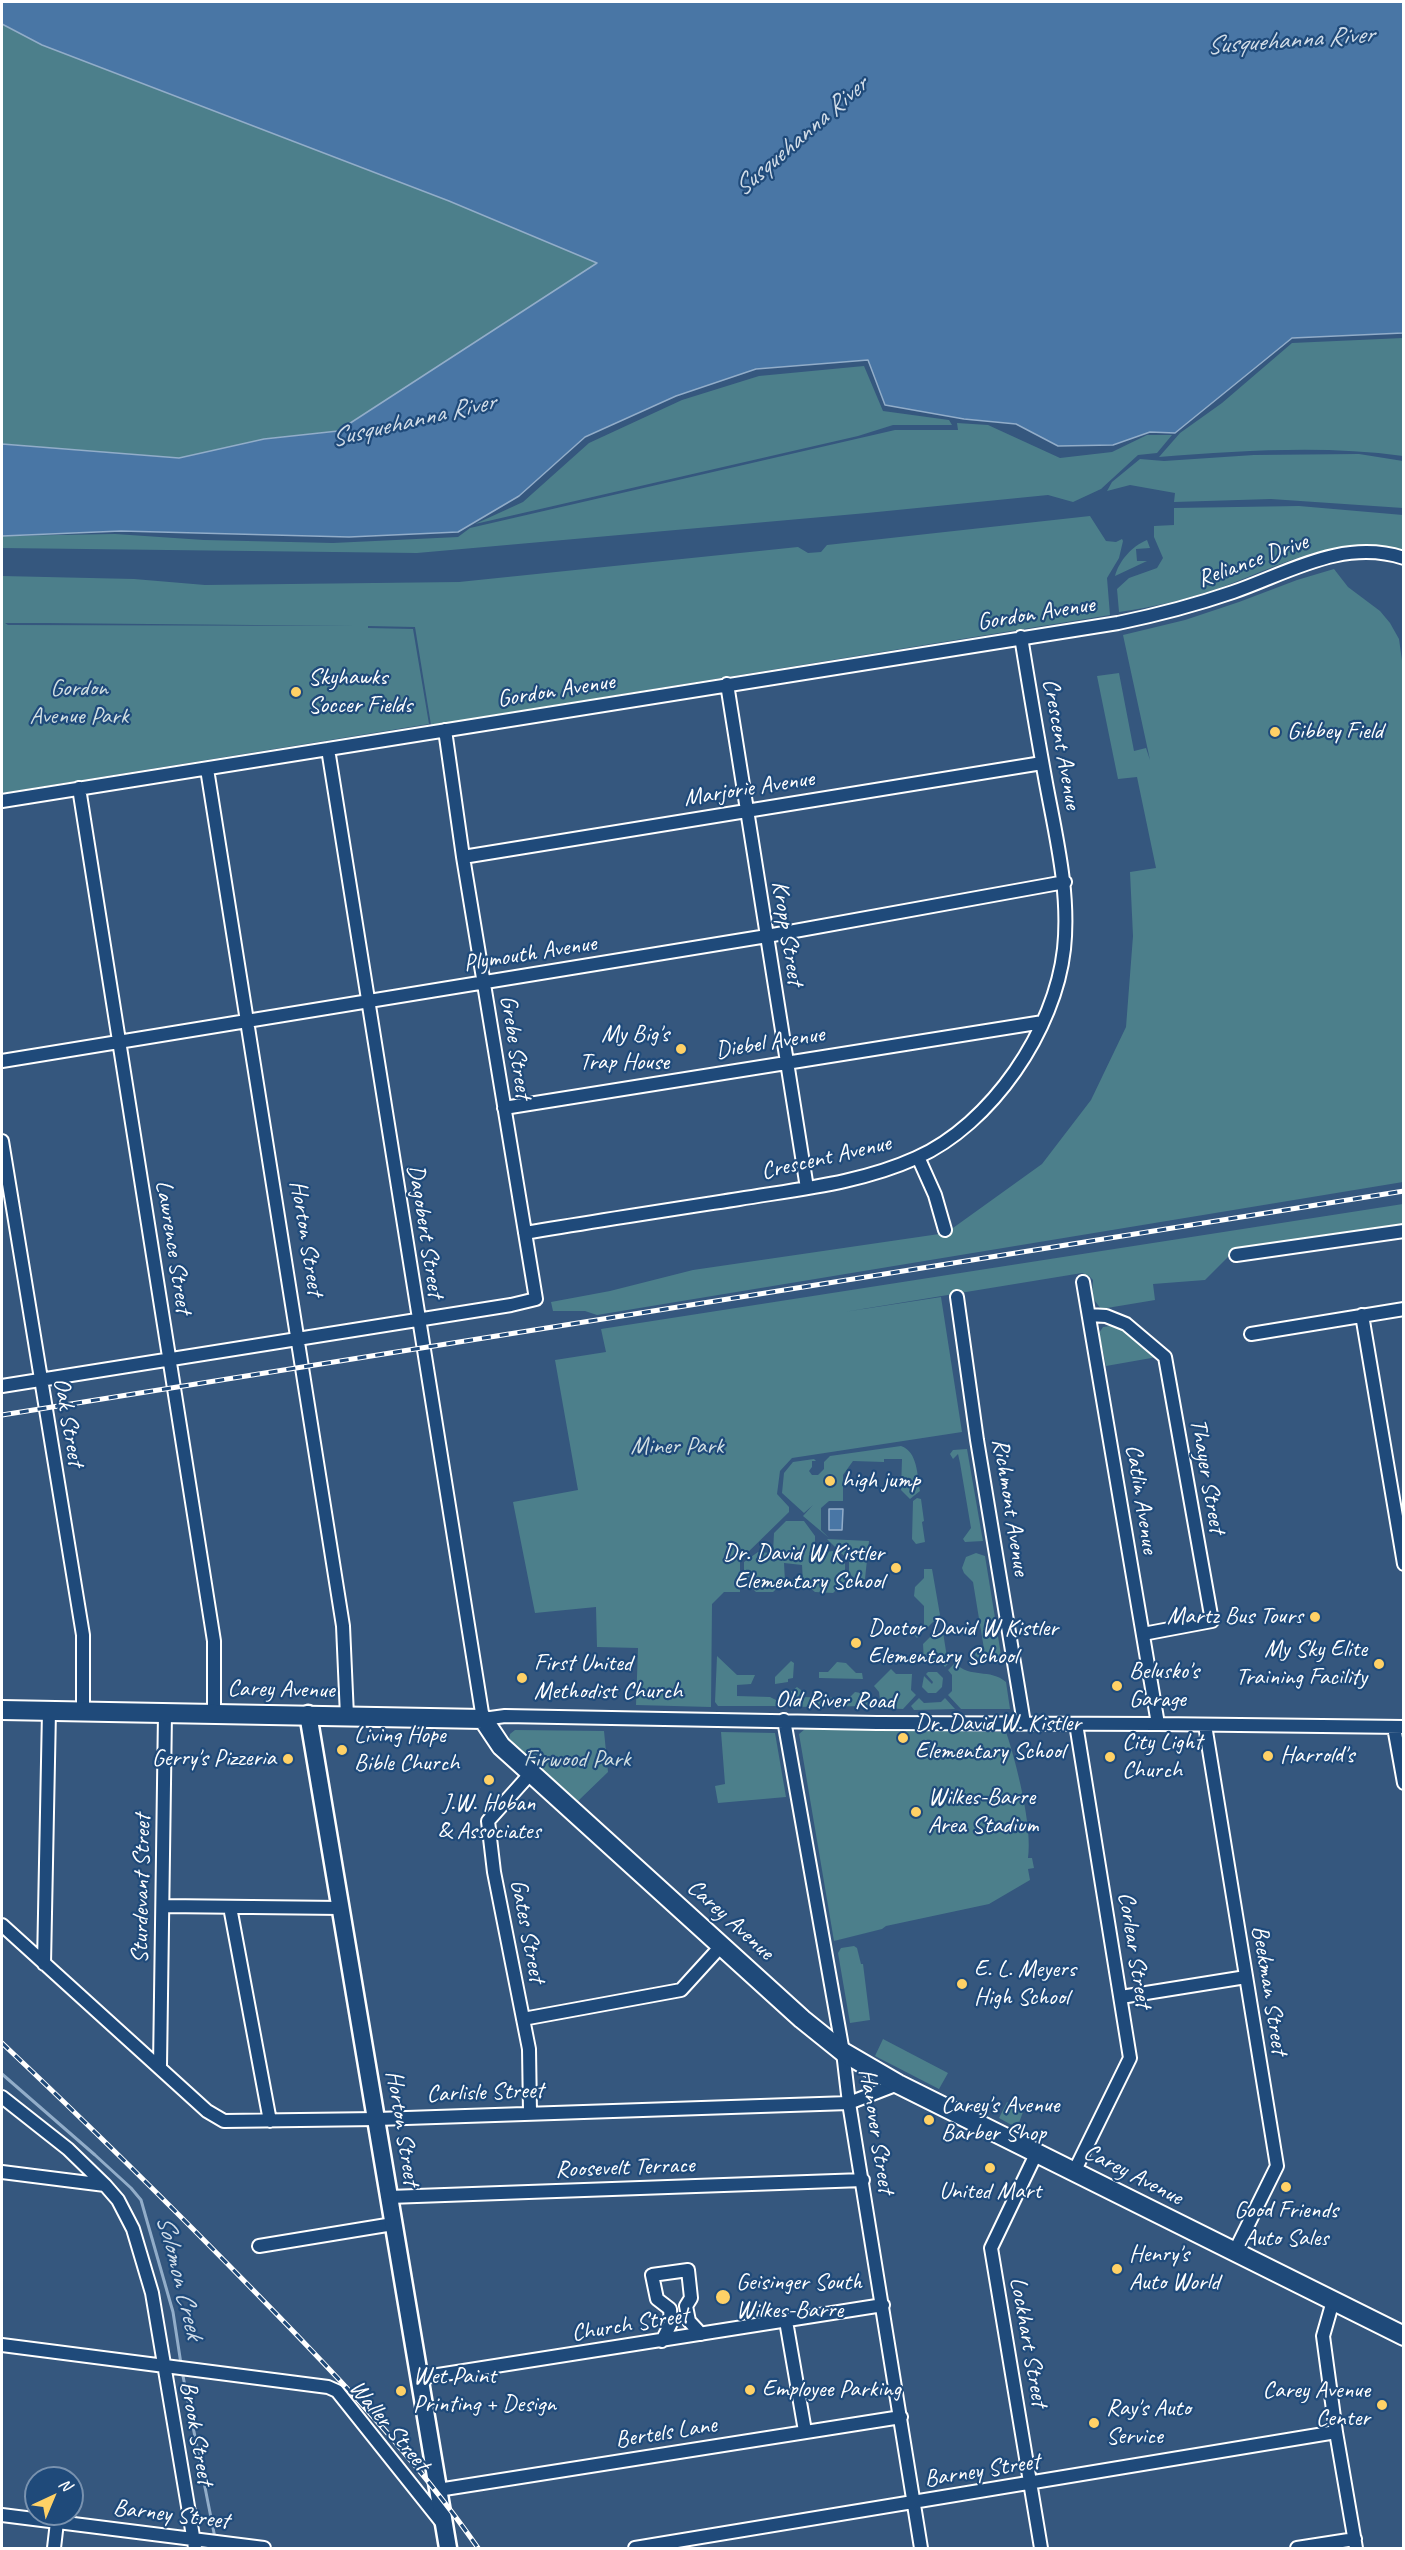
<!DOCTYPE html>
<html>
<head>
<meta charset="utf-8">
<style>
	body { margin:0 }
	#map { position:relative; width:1405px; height:2550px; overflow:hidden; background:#35577e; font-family:Caveat,sans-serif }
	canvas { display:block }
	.frame { position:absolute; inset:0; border:3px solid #fff; pointer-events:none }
	.north { position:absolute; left:24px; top:2466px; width:60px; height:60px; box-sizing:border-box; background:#1f4a7a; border:2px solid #7992af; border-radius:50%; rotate:44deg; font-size:16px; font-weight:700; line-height:24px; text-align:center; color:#fff }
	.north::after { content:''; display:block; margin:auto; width:21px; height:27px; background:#ffd166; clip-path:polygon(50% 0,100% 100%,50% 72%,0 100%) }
</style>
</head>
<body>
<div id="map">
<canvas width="1405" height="2550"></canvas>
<div class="frame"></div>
<div class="north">N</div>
</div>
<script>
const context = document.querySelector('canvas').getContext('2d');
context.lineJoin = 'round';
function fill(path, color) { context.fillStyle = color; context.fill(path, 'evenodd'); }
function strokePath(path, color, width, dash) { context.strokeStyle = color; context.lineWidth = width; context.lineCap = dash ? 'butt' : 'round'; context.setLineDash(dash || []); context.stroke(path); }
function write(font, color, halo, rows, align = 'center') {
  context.font = font + ' Caveat,sans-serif'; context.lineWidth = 4.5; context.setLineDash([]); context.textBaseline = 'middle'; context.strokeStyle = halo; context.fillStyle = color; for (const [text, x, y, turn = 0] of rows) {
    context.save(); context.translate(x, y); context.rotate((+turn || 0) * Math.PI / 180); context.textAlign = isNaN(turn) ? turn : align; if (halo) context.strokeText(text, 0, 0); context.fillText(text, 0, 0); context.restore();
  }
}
const green = new Path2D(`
	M2 24 42 45 449 201 598 263 338 431 264 439 179 458 2 444Z
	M1403 338V456C1322 445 1241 451 1159 457L1180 433 1222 403 1292 343Z
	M864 366 883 411 949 420 952 425H893L858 436 475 524 523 502 589 443 682 400 759 376Z
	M957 423 988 425 1060 458 1112 452 1147 435H1172L1157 453 1138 455 1101 489 1073 502 1048 495 867 513 417 553 2 548V536L115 534 204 540 333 543 458 537 470 528 895 430H958Z
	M1359 454 1403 461V508L1271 499 1174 502 1175 493 1130 485 1107 491 1112 482 1140 459 1164 461 1254 455Z
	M1299 506 1403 515V550C1339 533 1281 565 1222 587 1189 599 1154 607 1119 612L1117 589 1129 578 1157 568 1163 558 1154 537V526L1174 525V508Z
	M1090 516 1106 541 1116 542 1122 539 1123 541 1119 558 1107 578 1110 615 431 725 415 627 368 626V628L413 629 429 724 2 793V576L134 579 205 585 459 582 798 547 808 553 821 552 827 545ZM5 623H47L356 626 8 625Z
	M1147 540 1150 548 1136 549 1137 561H1147L1115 576C1119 561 1132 546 1147 540Z
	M1334 569 1348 587 1380 611 1390 623 1399 639 1404 675 1403 1182 597 1315 585 1311H553L551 1302 610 1291 693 1270 946 1233 1042 1164 1091 1100 1126 1027 1133 936 1130 872 1156 868 1137 777 1118 779 1097 676 1119 673 1134 751 1146 748 1150 760 1123 635 1185 620 1239 602 1297 580Z
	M1403 1204V1225L1236 1249 1205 1280 1153 1284 1155 1300 1101 1309 1092 1297 1093 1280 1089 1276 1082 1273 844 1312 941 1297 962 1432 792 1458 780 1471 777 1494 789 1507V1512L740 1560V1592H724L712 1604 711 1707 636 1705 638 1648 597 1647 596 1607 535 1613 513 1502 578 1490 555 1360 606 1352 601 1329Z
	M1110 1326 1122 1329 1157 1357 1106 1366 1099 1333 1103 1327Z
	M901 1446C918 1452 917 1475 920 1491L910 1499 901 1490 902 1459H884V1462L853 1461 843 1475V1501H829L821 1508V1530L829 1538 803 1516 813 1505 804 1513 782 1493 784 1473 793 1462 814 1459 816 1461H812V1467L809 1471 812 1475H818L824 1469V1462L830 1456Z
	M967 1449 981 1530 983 1541 965 1542 963 1539 971 1528 960 1463 958 1454 953 1459 950 1454 953 1450Z
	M917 1498 921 1499 924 1521 922 1522 925 1542 916 1544 912 1539 913 1501Z
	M786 1521H804L815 1536V1553L833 1551 845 1564V1581L833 1593 815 1592 803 1582 802 1565 784 1563 785 1581 773 1592H756L744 1580V1562L758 1552 773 1553 774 1533Z
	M827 1539 869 1541 865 1579 854 1578 849 1573V1561Z
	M976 1553 985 1556 1002 1661 999 1664 980 1660 975 1655 977 1649H984L973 1582 964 1573 962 1568 966 1557Z
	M924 1569H932L940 1615 917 1638 914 1635 924 1625V1606L914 1596 915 1587 924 1578Z
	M936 1631 943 1632 948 1664 945 1667 941 1662H924L923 1644Z
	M717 1656 737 1675H755L751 1684 737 1685V1696L770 1697 776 1700 777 1706H718L715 1702Z
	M791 1661 794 1663 793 1678 788 1679V1682L775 1684V1677Z
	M837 1662 846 1663 856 1673H862L863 1679 819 1678V1672H828Z
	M955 1663C970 1679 990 1668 1006 1682L1010 1709H961L948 1695 952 1691V1675L948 1670Z
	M891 1669 896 1674H912L911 1690 916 1695 903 1709 881 1708 879 1692 874 1686Z
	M928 1672H937L943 1678 942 1687 936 1693H928L922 1687 924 1676 932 1684 933 1682 926 1674Z
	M797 1687 801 1690 800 1697 849 1698 855 1692C864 1693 866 1696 868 1704H873V1706L790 1707V1692Z
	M919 1698 924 1703 941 1702 945 1698 955 1709 914 1710 911 1706Z
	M805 1729 1006 1732C1016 1761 1033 1828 1028 1858H1032L1034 1868 1028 1869 1030 1880 989 1904 886 1926 882 1929 834 1941 799 1734Z
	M515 1730 604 1731 608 1772 578 1801 509 1739 510 1734Z
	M721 1732 775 1733 786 1797 718 1803 715 1786 725 1784Z
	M854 1946 857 1948 861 1964H863L870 2020 850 2023 838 1953 841 1948Z
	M883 2039 948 2073 939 2089 875 2056Z
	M1007 2102 1023 2112 1017 2128 999 2118Z`);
const water = new Path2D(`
	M2 2H1403V333L1292 338 1175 433 1150 432 1113 445 1058 446 1016 424 964 419 885 405 868 360 756 369 676 396 585 437 519 496 458 532 349 537 121 531 2 536V444L179 458 264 439 338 431 597 263 449 201 42 45 2 24Z
	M829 1509H843L842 1530H829Z`);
const stream = new Path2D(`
	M2 2074 95 2155 131 2188 141 2200 173 2312 181 2364
	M182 2371 215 2538`);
const minor = new Path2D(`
	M727 684 807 1188
	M328 749 483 1719 505 1716 877 1723 1158 1724 1404 1727
	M207 769 343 1626 347 1716
	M79 788 214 1641V1713
	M2 801 1118 623C1157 615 1195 605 1233 592 1288 573 1343 538 1404 558
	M463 857 1042 763
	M2 1061 767 936 1065 882
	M504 1108 1043 1022
	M2 1141 83 1635V1711
	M918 1157 935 1195 945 1230
	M525 1233C596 1221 668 1210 739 1199 799 1189 861 1183 916 1158 992 1124 1055 1030 1064 949 1070 893 1056 837 1046 783 1037 734 1029 686 1021 637
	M1236 1255 1404 1231
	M1083 1282 1158 1724
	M957 1297 977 1440 1024 1723
	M1089 1315 1106 1316 1126 1324 1165 1357 1212 1621 1143 1634
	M1362 1315 1404 1564
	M1251 1334 1404 1309
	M2 1386 511 1305 536 1299 463 857 445 730
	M784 1720 843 2052 849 2103 921 2548
	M1205 1725 1277 2166 1234 2253
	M1394 1727 1404 1783
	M163 1906 341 1908
	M230 1907 270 2121
	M2 1925 207 2111 224 2121 377 2119 849 2103 898 2084
	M44 1964 49 1711
	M1121 1997 1246 1977
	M523 2019 681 1990 722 1945
	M160 2066 165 1713
	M2 2097 68 2149 105 2185 118 2200 133 2229 152 2293 195 2548
	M530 2112 529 2049 494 1872 488 1821 531 1773
	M1037 2152 991 2248 1041 2548
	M2 2172 105 2185
	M1074 2172 1130 2058 1076 1724
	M389 2197 863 2180
	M259 2246 393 2224
	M1333 2301 1323 2336 1336 2432 1356 2548
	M786 2321 805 2431
	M662 2341 671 2323 670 2309 657 2299 652 2275 688 2270 691 2298 686 2306 689 2321 701 2334
	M2 2345 328 2387 337 2391 443 2524
	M419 2378 883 2305
	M438 2490 901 2417
	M2 2515 264 2548
	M54 2548 57 2522
	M635 2548 1336 2432
	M1297 2548 1355 2539`);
const secondary = new Path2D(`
	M308 1714 448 2548`);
const primary = new Path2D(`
	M2 1710 483 1719 501 1746 531 1773 802 2019 843 2052 898 2084 1404 2336`);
const rail = new Path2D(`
	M2 1415 1404 1191
	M2 2043C89 2125 174 2209 258 2295 336 2375 414 2456 478 2548`);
const markers = [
	[296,692,6,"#ffd166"],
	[1275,732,6,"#ffd166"],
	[681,1049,6,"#ffd166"],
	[830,1481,6,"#ffd166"],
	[896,1568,6,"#ffd166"],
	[1315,1617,6,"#ffd166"],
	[856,1643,6,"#ffd166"],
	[1379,1664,6,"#ffd166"],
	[522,1678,6,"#ffd166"],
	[1117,1686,6,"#ffd166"],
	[903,1738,6,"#ffd166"],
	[342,1750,6,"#ffd166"],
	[1268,1756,6,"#ffd166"],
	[1110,1757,6,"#ffd166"],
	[288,1759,6,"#ffd166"],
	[489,1780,6,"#ffd166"],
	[916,1812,6,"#ffd166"],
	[962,1984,6,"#ffd166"],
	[929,2120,6,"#ffd166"],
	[990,2168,6,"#ffd166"],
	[1286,2187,6,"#ffd166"],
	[1117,2269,6,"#ffd166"],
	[723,2297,8,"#ffd166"],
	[750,2390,6,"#ffd166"],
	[401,2391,6,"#ffd166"],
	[1382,2405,6,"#ffd166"],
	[1094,2423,6,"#ffd166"]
];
const streetNames = [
	["Reliance Drive",1253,561,-20],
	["Gordon Avenue",1036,614,-9],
	["Gordon Avenue",556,691,-9],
	["Crescent Avenue",1061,744,80],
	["Marjorie Avenue",749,789,-9],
	["Kropp Street",787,933,81],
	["Plymouth Avenue",530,954,-9],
	["Diebel Avenue",770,1043,-9],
	["Grebe Street",515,1047,81],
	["Crescent Avenue",826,1158,-13],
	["Dagobert Street",425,1231,81],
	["Horton Street",306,1238,81],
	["Lawrence Street",173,1247,81],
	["Oak Street",68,1422,80],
	["Thayer Street",1207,1476,80],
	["Catlin Avenue",1141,1499,81],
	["Richmont Avenue",1010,1507,81],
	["Carey Avenue",281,1690,1],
	["Old River Road",835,1701,1],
	["Sturdevant Street",142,1889,-89],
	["Carey Avenue",730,1920,42],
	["Gates Street",527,1931,79],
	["Corlear Street",1134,1950,81],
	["Beekman Street",1269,1990,81],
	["Carlisle Street",485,2093,-2],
	["Horton Street",402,2128,81],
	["Hanover Street",876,2131,81],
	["Roosevelt Terrace",625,2168,-2],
	["Carey Avenue",1133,2175,27],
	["Church Street",630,2325,-9],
	["Lockhart Street",1028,2342,80],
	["Waller Street",389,2426,50],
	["Brook Street",196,2433,80],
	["Bertels Lane",666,2433,-9],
	["Barney Street",982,2471,-9],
	["Barney Street",171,2515,7]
];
const poiNames = [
	["Skyhawks",308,678],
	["Soccer Fields",308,706],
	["Gibbey Field",1287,732],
	["My Big's",669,1035,"right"],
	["Trap House",669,1063,"right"],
	["high jump",842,1481],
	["Dr. David W Kistler",884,1554,"right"],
	["Elementary School",884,1582,"right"],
	["Martz Bus Tours",1303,1617,"right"],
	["Doctor David W Kistler",868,1629],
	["Elementary School",868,1657],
	["My Sky Elite",1367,1650,"right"],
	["Training Facility",1367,1678,"right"],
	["First United",534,1664],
	["Methodist Church",534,1692],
	["Belusko's",1129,1672],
	["Garage",1129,1700],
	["Dr. David W. Kistler",915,1724],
	["Elementary School",915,1752],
	["Living Hope",354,1736],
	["Bible Church",354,1764],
	["City Light",1122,1743],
	["Church",1122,1771],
	["Harrold's",1280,1756],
	["Gerry's Pizzeria",276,1759,"right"],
	["Wilkes-Barre",928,1798],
	["Area Stadium",928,1826],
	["J.W. Hoban",489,1804,"center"],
	["& Associates",489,1832,"center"],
	["E. L. Meyers",974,1970],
	["High School",974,1998],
	["Carey's Avenue",941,2106],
	["Barber Shop",941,2134],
	["United Mart",990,2192,"center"],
	["Good Friends",1286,2211,"center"],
	["Auto Sales",1286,2239,"center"],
	["Henry's",1129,2255],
	["Auto World",1129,2283],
	["Geisinger South",736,2283],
	["Wilkes-Barre",736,2311],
	["Wet Paint",413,2377],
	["Printing + Design",413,2405],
	["Employee Parking",762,2390],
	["Carey Avenue",1370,2391,"right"],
	["Center",1370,2419,"right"],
	["Ray's Auto",1106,2409],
	["Service",1106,2437]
];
const parkNames = [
	["Gordon",79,689],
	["Avenue Park",79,717],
	["Miner Park",677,1447],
	["Firwood Park",577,1760]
];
const waterNames = [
	["Susquehanna River",1290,41,-4],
	["Susquehanna River",801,137,-41],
	["Susquehanna River",413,421,-13],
	["Solomon Creek",179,2277,76]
];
fill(green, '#4c7f8b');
fill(water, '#4976a5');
strokePath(water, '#92adc9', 1.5);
strokePath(stream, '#92adc9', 3);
strokePath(minor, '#fff', 16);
strokePath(secondary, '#fff', 21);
strokePath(primary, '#fff', 22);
strokePath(minor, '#1f4a7a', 12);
strokePath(secondary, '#1f4a7a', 16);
strokePath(primary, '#1f4a7a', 18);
strokePath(rail, '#fff', 5);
strokePath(rail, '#1f4a7a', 3, [9]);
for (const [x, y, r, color] of markers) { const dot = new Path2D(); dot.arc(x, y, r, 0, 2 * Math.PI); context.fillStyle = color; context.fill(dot); strokePath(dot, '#1f4a7a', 2); }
write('24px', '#fff', '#1f4a7a', streetNames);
write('24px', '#fff', '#1f4a7a', poiNames, 'left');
write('24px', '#d2dfe2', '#1f4a7a', parkNames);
write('italic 26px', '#d2dde8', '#1f4a7a', waterNames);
</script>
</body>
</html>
